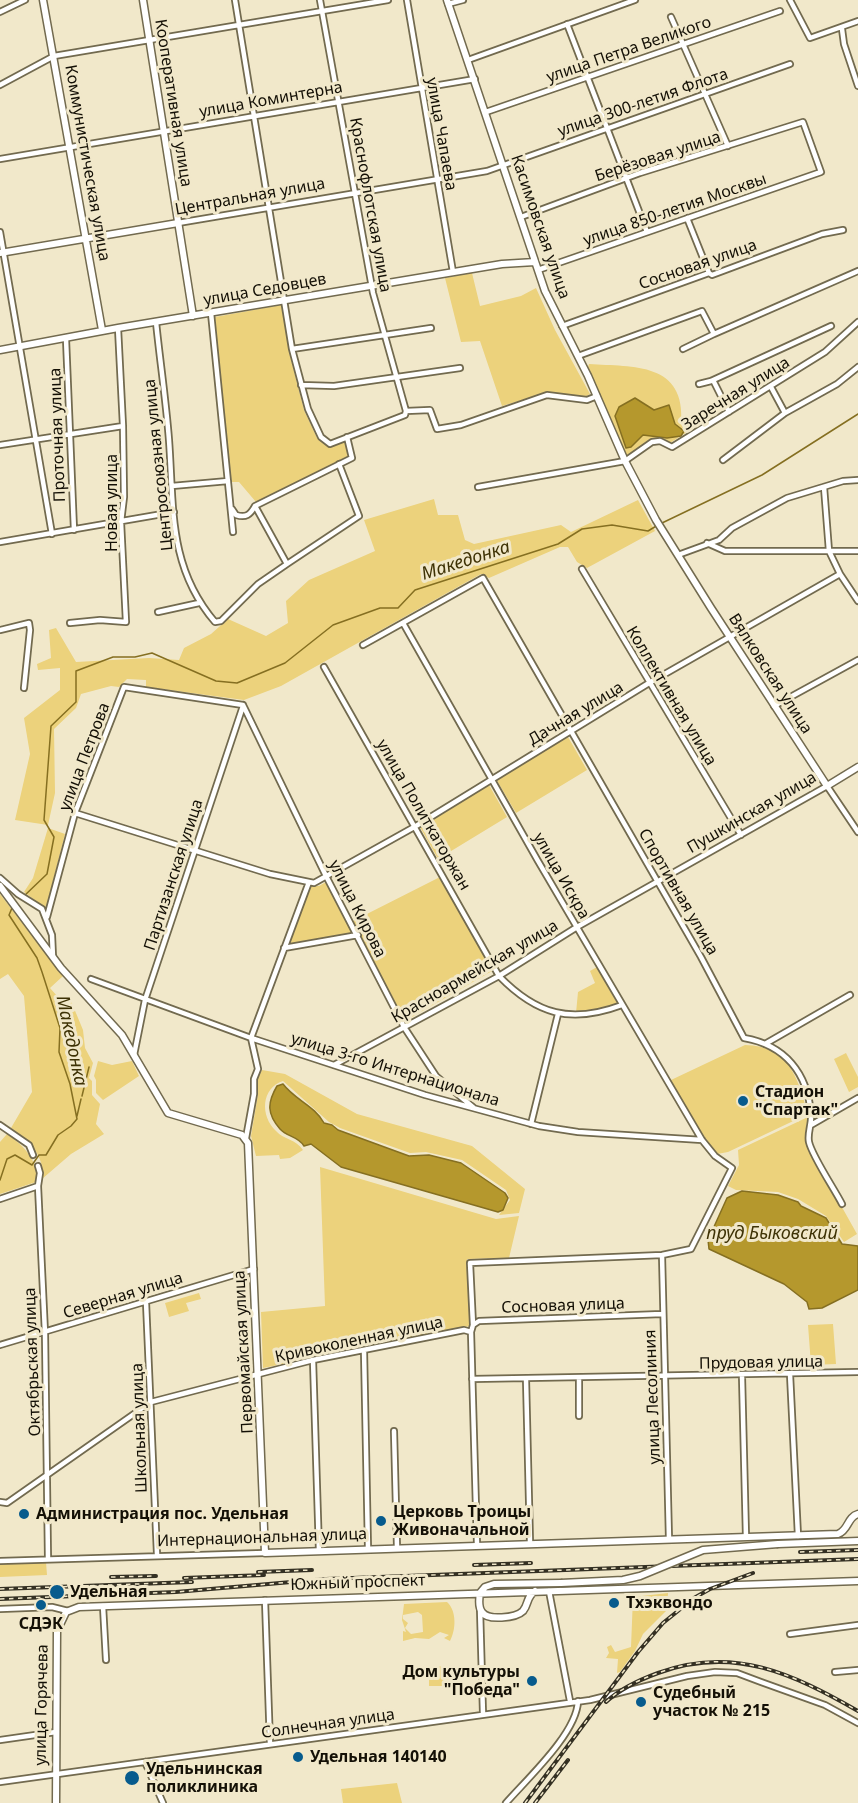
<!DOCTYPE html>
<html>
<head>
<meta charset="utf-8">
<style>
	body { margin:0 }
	canvas { display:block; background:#f1e8ca }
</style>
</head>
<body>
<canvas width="858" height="1803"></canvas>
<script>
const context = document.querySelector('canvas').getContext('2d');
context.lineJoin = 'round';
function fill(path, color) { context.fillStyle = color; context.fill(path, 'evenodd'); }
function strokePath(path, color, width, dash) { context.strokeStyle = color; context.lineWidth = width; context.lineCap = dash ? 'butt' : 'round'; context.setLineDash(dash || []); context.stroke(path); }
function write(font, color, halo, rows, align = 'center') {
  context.font = font + ' "Noto Sans",sans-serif'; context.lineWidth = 6; context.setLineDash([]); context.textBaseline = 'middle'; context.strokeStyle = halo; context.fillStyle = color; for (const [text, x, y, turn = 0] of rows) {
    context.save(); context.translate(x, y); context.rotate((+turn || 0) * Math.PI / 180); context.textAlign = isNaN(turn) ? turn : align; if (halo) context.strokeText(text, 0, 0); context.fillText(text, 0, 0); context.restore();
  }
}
const green = new Path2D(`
	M472 273 480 306 521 296 536 288 555 330 590 394 585 397 548 392 502 406 480 341 461 342 445 278Z
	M281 305 290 356 304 410 317 438 329 447 346 441 349 457 256 502 239 482H230L215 317Z
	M589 364C634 367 686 362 681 424L687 432 670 443C651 434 640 447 626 458L588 367Z
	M434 499 438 515H458L465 540 474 544 561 525 571 532 638 500 655 531 587 568 577 562 568 547H560L489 578 481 574 281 686 244 700 146 687V680L127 679 119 687 111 686 81 694 76 708 54 729 55 793 48 825 15 820 30 754 24 718 60 690V668L38 670 37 664 51 658 49 630 56 628 76 662 149 658 179 660 184 648 211 634 228 619 266 636 288 623 286 601 309 580 375 551 364 520Z
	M568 737 587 770 516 813 496 779Z
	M489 785 507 817 438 859 420 827Z
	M48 828 65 834 46 909 24 892 33 878Z
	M440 877 492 971 405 1021 353 921Z
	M326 882 354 933 289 944 310 886H319Z
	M0 894 63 976 50 988 66 1006 71 1001 83 1030 85 1048 93 1063 89 1078 92 1081V1095L100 1104 96 1124 104 1134 71 1154 42 1179C46 1156 28 1140 11 1128L32 1092 24 996 8 974 0 979Z
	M597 967 617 1003 597 1011 576 1013 578 992 595 983 590 971Z
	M745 1045C790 1046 797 1077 808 1114L728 1152 717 1154 695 1124 671 1080Z
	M846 1053 858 1077V1087L849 1092 834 1059Z
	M98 1061 112 1065 132 1061 139 1076 103 1100 96 1093V1080L94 1076Z
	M262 1070 285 1074 357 1114 472 1146 525 1189 519 1213 499 1215 510 1200 506 1190 462 1160 426 1152 410 1153 340 1128 329 1122 283 1081C261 1088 260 1116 276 1131 284 1140 296 1139 303 1150L290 1158 280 1159 279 1155 256 1156 251 1136 258 1094 257 1079Z
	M808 1117 805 1134 806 1143 857 1234 844 1242 826 1216 798 1199 778 1192 736 1190 728 1186 739 1165 738 1150Z
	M7 1134C23 1145 39 1160 36 1182L0 1194V1142Z
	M320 1167 496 1219 519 1216 509 1258 467 1259 470 1326 263 1368 261 1312 325 1306Z
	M199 1293 201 1299 186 1303 189 1311 169 1317 165 1303Z
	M833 1324 836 1364 811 1365 808 1325Z
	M46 1562 47 1575 0 1577V1563Z
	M668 1593 667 1610 643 1634 635 1651 620 1672 617 1673 618 1659 606 1658 609 1653 607 1647 611 1645 615 1652 631 1647 633 1597Z
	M447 1602C457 1611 456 1630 450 1641L444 1638 449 1635 440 1632 429 1639 415 1638 403 1641V1631L406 1632 402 1620 404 1604ZM418 1612 422 1615 423 1632 411 1634 405 1628 408 1623 403 1619V1615Z
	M432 1666 451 1667 450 1686H429V1669Z
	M397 1783 402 1803H343L341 1789Z`);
const water = new Path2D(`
	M635 398 654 410 669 405 675 424 684 431 681 436 667 438 643 435 631 447 626 448 615 416 619 407Z
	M283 1084C295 1100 315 1106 324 1123L332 1125 338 1130 409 1156 429 1155 461 1163 505 1193 508 1198 503 1210 498 1212 341 1167 311 1144 304 1146C298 1136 287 1137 280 1129 267 1114 267 1103 277 1086Z
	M742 1191 778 1195 798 1202 801 1206 826 1218 842 1244 858 1246V1290L822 1308 809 1309 807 1302 784 1284 709 1249 708 1240 727 1198Z`);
const stream = new Path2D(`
	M662 523 762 475 858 414
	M24 896 47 874 54 837 44 820 51 726 76 702V671L113 657H135L152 653 216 681 237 683 285 663 333 625 380 608H398L415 590 558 544 582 529 612 525 648 531 658 525
	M82 1096 89 1067
	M77 1116 81 1099
	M0 1180 7 1159 15 1155 32 1165 39 1155H46L58 1135 71 1126 77 1119 70 1084 59 1052 60 1028 42 972 37 958 9 915 12 908`);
const street = new Path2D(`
	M235 0 292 349 308 409 321 437 330 444 405 415 406 411 430 410 437 429 461 425 547 395 587 400 597 396
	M320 0 373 293 406 411
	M407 0 453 272
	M790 0 810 38 858 21
	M448 4 463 0
	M0 12 25 0
	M671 17 728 146
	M567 24 647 232
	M842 29 844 44 858 86
	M468 60 635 0
	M0 85 54 56 388 0
	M486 112 780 11
	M0 159 475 79
	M521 217 640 173 803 122 821 172 538 270
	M687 218 709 273
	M178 223 487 171 790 64
	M0 232 52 534
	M211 313 233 532
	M156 322C160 361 166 401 169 440 174 508 168 567 215 622L221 621 258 584 287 564
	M562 326 709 273 712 275 822 234 843 230
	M714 334 858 271
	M66 339 74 530
	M292 349 431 328
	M578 356 702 311 714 334 683 349
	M713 380 729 412
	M699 384 711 381 831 326
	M301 385 334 386 460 368
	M785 413 837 384 858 367
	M0 445 123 426
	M723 460 785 413 771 387
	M172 486 228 481
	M478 487 625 461 652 442 660 441 672 447 825 352 858 322
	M824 487 829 551 840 574 858 601
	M255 506 287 564 359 516 339 464
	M232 509 236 515C246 518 250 515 255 506L352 458 347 437
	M0 542 174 512
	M707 543 725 551H858
	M678 555 719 540 732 528 787 498 843 481 858 480
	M582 569 741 835
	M158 612 199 603
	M70 623 100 620 126 622 121 522 124 497 123 426 118 328
	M403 623 538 861 702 1140 715 1156 732 1168 691 1249 662 1255 470 1263 473 1325
	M0 630 29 623 30 630 24 688
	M363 645 483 578 701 957 744 1038C785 1045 808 1073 811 1115 812 1123 807 1134 809 1142 812 1156 835 1190 842 1204
	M324 667 499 976C537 1015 571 1024 622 1005
	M243 705 326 876 404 1027 436 1076 474 1108
	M774 706 858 660
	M75 813 270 874 314 883 416 826 649 683 840 574
	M0 878 18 894 42 909 52 935 53 957
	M47 917 75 813 124 687 243 705
	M284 948 358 935
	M91 979 251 1038 425 1095 539 1126 578 1132 702 1140
	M765 1044 850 995
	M134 1055 145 1000 243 706
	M334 1065 499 976 577 927 827 786 858 832
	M531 1124 558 1014
	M0 1125 29 1145 33 1155
	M811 1125 858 1098
	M246 1138 254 1094V1079L258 1069 251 1038 309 882
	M38 1166 40 1173 38 1186 45 1333 48 1559
	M0 1199 38 1186
	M662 1255 669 1539
	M146 1302 157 1554
	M0 1345 254 1269
	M364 1350 368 1548
	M313 1360 319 1551
	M790 1374 798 1536
	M742 1376 746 1537
	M579 1378V1416
	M472 1379 858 1372
	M526 1379 530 1542
	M394 1431 397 1547
	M0 1502 7 1503 151 1402 313 1360 464 1330 471 1332
	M477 1544 471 1332 473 1325 479 1321 662 1314
	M0 1561 265 1553
	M549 1591 570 1701
	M265 1600 270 1744
	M103 1606 106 1660
	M0 1609 52 1607 68 1611
	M480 1609 483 1714
	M790 1634 858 1625
	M835 1672 858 1670
	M0 1740 56 1732
	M145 1762 163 1803
	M0 1782 590 1700 687 1676 715 1672 737 1673 761 1682 825 1705 858 1723
	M506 1803C527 1779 577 1733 578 1701`);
const secondary = new Path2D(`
	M43 0 102 330
	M143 0 193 316
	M447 0 545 291 588 376 625 461 656 520 711 608 827 786 858 767
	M0 253 178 223
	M0 350 118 328 502 264 535 262
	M0 886 61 968 122 1035 168 1113 242 1135 248 1143 265 1553 838 1534C849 1530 847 1517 858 1514
	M778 1544 858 1541
	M535 1591C526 1597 529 1604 523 1611 516 1618 487 1621 482 1612 478 1607 479 1599 480 1593L485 1587 494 1584 561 1583
	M56 1803 57 1631 66 1612 79 1607 858 1581`);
const rail = new Path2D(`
	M800 1552 858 1550
	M474 1565 531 1563
	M258 1572 312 1570
	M111 1577 156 1576
	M184 1578 264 1575
	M0 1589 192 1582
	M0 1599 176 1592 326 1579 858 1559
	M606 1702C621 1688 639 1680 658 1673 734 1645 793 1674 858 1711
	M525 1803 638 1652 663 1623 694 1598 710 1589 753 1573
	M535 1803 568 1760`);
const secondaryBridge = new Path2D(`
	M561 1583 623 1580 640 1576 703 1550 778 1544`);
const markers = [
	[743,1101,6,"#075b8d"],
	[24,1514,6,"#075b8d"],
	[381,1521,6,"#075b8d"],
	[57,1592,8,"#075b8d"],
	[614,1603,6,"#075b8d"],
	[41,1605,6,"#075b8d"],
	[532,1681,6,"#075b8d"],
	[641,1702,6,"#075b8d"],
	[298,1757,6,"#075b8d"],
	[132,1778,8,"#075b8d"]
];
const streetNames = [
	["улица Петра Великого",629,50,-19],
	["улица Коминтерна",271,100,-10],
	["Кооперативная улица",173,103,81],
	["улица 300-летия Флота",643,103,-19],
	["улица Чапаева",441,134,80],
	["Берёзовая улица",658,157,-18],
	["Коммунистическая улица",87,163,80],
	["Центральная улица",250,197,-10],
	["Краснофлотская улица",370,205,80],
	["улица 850-летия Москвы",675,210,-19],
	["Касимовская улица",540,227,71],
	["Сосновая улица",698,265,-19],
	["улица Седовцев",265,290,-10],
	["Заречная улица",736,394,-32],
	["Проточная улица",58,435,-92],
	["Центросоюзная улица",159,465,-96],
	["Новая улица",112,503,-90],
	["Вялковская улица",770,674,57],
	["Коллективная улица",671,696,59],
	["Дачная улица",576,714,-31],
	["улица Петрова",85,757,-69],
	["Пушкинская улица",752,813,-30],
	["улица Политкаторжан",423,815,60],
	["Партизанская улица",174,875,-72],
	["улица Искра",561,876,60],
	["Спортивная улица",678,892,60],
	["улица Кирова",357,909,63],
	["Красноармейская улица",475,972,-30],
	["улица 3-го Интернационала",395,1070,17],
	["Северная улица",123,1296,-17],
	["Сосновая улица",563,1306,-2],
	["Кривоколенная улица",359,1340,-12],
	["Первомайская улица",244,1352,-93],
	["Октябрьская улица",33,1362,-92],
	["Прудовая улица",761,1363,-1],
	["улица Лесолиния",653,1397,-92],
	["Школьная улица",140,1428,-92],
	["Интернациональная улица",262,1538,-2],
	["Южный проспект",358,1583,-2],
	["улица Горячева",42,1705,-89],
	["Солнечная улица",328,1724,-8]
];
const poiNames = [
	["Стадион",755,1092],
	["\"Спартак\"",755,1110],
	["Церковь Троицы",393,1512],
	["Живоначальной",393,1530],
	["Администрация пос. Удельная",36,1514],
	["Удельная",70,1592],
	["Тхэквондо",626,1603],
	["СДЭК",41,1624,"center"],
	["Дом культуры",520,1672,"right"],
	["\"Победа\"",520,1690,"right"],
	["Судебный",653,1693],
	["участок № 215",653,1711],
	["Удельная 140140",310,1757],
	["Удельнинская",146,1769],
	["поликлиника",146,1787]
];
const waterNames = [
	["Македонка",466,561,-18],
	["Македонка",71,1041,78],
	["пруд Быковский",772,1234]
];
fill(green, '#ecd27c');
fill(water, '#b5982d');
strokePath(water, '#856f21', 1.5);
strokePath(stream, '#856f21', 1.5);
strokePath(street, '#726a4f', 8);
strokePath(secondary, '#726a4f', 9);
strokePath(street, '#fff', 4.5);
strokePath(secondary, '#fff', 6);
strokePath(rail, '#343023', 4);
strokePath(rail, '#f1e8ca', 1.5, [4.5]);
strokePath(secondaryBridge, '#726a4f', 9, []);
strokePath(secondaryBridge, '#fff', 6);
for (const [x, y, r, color] of markers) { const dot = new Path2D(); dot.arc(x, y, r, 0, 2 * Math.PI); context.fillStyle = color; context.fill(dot); strokePath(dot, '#f1e8ca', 2); }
write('16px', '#141006', '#f1e8ca', streetNames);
write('bold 16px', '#141006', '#f1e8ca', poiNames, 'left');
write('italic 18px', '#3e3205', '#f1e8ca', waterNames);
</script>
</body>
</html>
